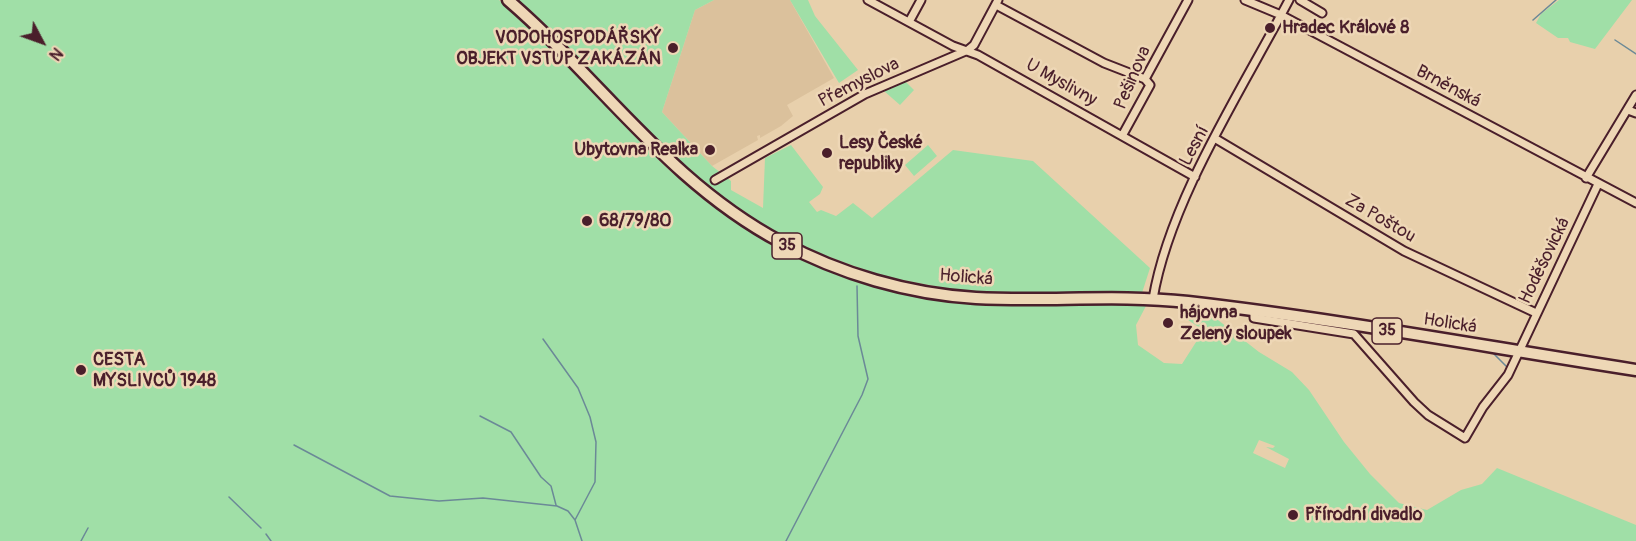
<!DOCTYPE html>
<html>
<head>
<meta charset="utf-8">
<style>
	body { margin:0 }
	#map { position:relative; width:1636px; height:541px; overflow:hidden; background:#e8d0ac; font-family:Pangolin,sans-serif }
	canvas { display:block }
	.north { position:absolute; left:12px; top:12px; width:60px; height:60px; -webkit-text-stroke:4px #eed7b6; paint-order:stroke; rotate:131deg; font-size:16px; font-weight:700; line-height:24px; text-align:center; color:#4a1f2b }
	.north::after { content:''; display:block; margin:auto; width:21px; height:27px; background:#4a1f2b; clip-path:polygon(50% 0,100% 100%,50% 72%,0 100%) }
</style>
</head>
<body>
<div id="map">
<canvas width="1636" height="541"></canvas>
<div class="north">N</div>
</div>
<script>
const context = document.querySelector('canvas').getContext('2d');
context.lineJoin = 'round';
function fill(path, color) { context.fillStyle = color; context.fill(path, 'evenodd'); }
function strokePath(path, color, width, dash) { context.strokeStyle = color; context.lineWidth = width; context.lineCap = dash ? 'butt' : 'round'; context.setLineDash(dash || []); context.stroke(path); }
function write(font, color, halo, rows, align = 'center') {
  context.font = font + ' Pangolin,sans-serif'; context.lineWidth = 5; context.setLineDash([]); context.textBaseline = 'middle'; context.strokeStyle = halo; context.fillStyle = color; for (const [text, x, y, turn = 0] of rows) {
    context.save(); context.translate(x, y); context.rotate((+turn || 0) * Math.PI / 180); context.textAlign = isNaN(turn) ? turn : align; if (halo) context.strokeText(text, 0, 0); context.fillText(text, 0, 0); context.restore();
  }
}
const built = new Path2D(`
	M714 0H790L834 78 787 105 793 116 781 126 760 138V135L757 136 758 140 712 166 662 112 695 10Z`);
const green = new Path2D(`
	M0 0H499C563 54 615 120 676 176 757 250 867 296 976 303 1032 307 1088 303 1144 304L1146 306 1136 325 1138 345 1164 363 1182 364 1198 339 1197 326 1185 318 1187 310 1209 313 1259 352 1292 372 1309 390 1344 442 1370 474 1399 503 1427 510 1461 490 1482 484 1497 468 1636 525V541H0ZM1259 440 1275 446 1273 448 1266 447 1289 459 1285 468 1253 453Z
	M516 0H714L695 10 662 112 712 166 731 181V190L763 208 765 158 791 145 823 187 820 194 809 202 817 212 821 210 836 216 853 203 872 218 953 150 1033 161 1150 268 1142 293 966 292 881 276 805 248 756 222 707 189 663 149Z
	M790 0H808L815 16 858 70 839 83Z
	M1559 0H1632L1595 49 1570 42 1568 38H1558L1536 23 1541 14Z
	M905 81 914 90 900 105 884 91Z
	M928 145 937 156 914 176 905 165Z`);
const stream = new Path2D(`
	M1533 20 1556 0
	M1615 40 1636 54
	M543 339 578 388 590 417 596 442 595 482 575 520 582 541
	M1494 354 1508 368
	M480 416 511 432 541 477 551 486 556 505
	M294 445 390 496 439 501 483 498 557 506 568 511 575 520
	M229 497 261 528
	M266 534 271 541
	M81 541 88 528
	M786 541 862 395 868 379 858 336 857 286`);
const minor = new Path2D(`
	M868 0 953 46 978 55 1195 177
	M1245 0 1281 15 1636 203
	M1300 0 1322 13
	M996 5 1104 63 1145 79
	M909 22 921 0
	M1145 79 1188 0
	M1628 110 1636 113
	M1122 136 1150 85 1145 79
	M1216 139 1404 251 1536 313
	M1586 178 1636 95
	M715 180 865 94 968 50 974 45 998 0
	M1153 299C1169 201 1243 88 1289 0
	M1254 311V318L1354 334 1414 402 1428 415 1465 438 1483 407 1508 375 1598 184`);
const primary = new Path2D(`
	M508 0C602 81 668 182 781 242 840 274 909 294 976 298 1047 302 1117 294 1188 302 1337 319 1487 347 1636 370`);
const markers = [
	[1270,28,6,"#4a1f2b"],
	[673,48,6,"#4a1f2b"],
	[710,150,6,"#4a1f2b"],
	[827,153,6,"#4a1f2b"],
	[587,221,6,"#4a1f2b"],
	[1168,323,6,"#4a1f2b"],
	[81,370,6,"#4a1f2b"],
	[1293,515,6,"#4a1f2b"]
];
const shields = [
	[787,246,30],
	[1387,331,30]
];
const shieldNames = [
	["35",787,246],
	["35",1387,331]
];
const poiNames = [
	["Hradec Králové 8",1282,28],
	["VODOHOSPODÁŘSKÝ",661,38,"right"],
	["OBJEKT VSTUP ZAKÁZÁN",661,59,"right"],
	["Lesy České",839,143],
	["republiky",839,164],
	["Ubytovna Realka",698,150,"right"],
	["68/79/80",599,221],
	["hájovna",1180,313],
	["Zelený sloupek",1180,334],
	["CESTA",93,360],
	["MYSLIVCŮ 1948",93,381],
	["Přírodní divadlo",1305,515]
];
const streetNames = [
	["Pešinova",1133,78,-67],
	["Přemyslova",859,83,-27],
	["U Myslivny",1061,83,29],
	["Brněnská",1448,87,28],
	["Lesní",1195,146,-62],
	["Za Poštou",1380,219,30],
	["Hoděšovická",1545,261,-64],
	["Holická",966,278,5],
	["Holická",1450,324,9]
];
fill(built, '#dbc19c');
fill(green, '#a0dfa7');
strokePath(stream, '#6b8997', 1.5);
strokePath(minor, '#4a1f2b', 11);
strokePath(primary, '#4a1f2b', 15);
strokePath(minor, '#eed7b6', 7);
strokePath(primary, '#eed7b6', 10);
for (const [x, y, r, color] of markers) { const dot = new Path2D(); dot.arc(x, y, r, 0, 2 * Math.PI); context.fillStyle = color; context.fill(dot); strokePath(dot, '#eed7b6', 2); }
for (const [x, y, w] of shields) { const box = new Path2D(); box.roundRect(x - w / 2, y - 13, w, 26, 4.5); context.fillStyle = '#eed7b6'; context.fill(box); strokePath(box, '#4a1f2b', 1.5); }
write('bold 16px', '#4a1f2b', null, shieldNames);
write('bold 18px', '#4a1f2b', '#eed7b6', poiNames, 'left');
write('18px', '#4a1f2b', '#eed7b6', streetNames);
</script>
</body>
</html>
